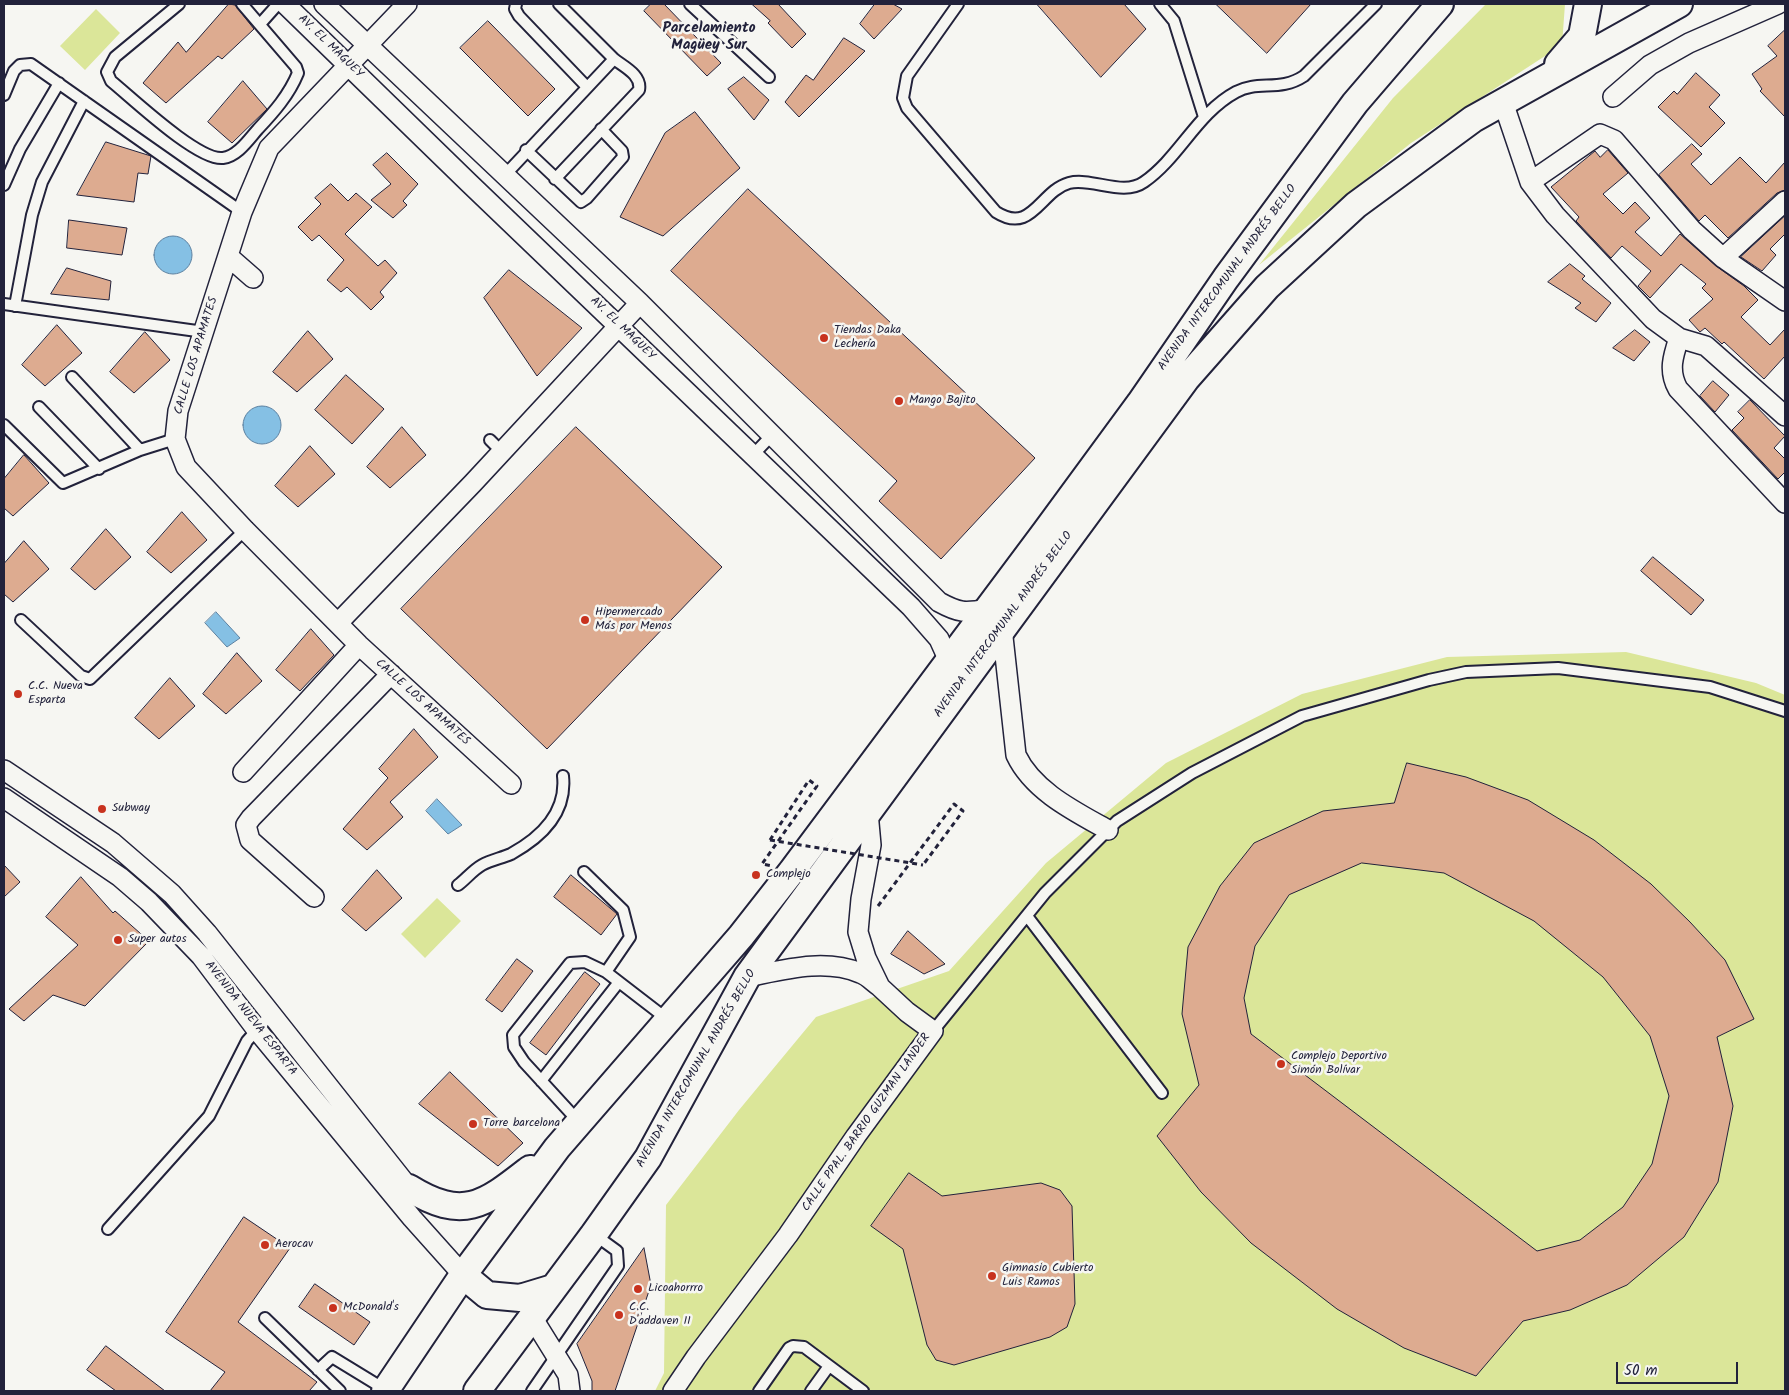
<!DOCTYPE html>
<html>
<head>
<meta charset="utf-8">
<style>
	body { margin:0 }
	#map { position:relative; width:1789px; height:1395px; overflow:hidden; background:#f6f6f2; font-family:Kalam,sans-serif }
	canvas { display:block }
	.frame { position:absolute; inset:0; border:5px solid #22223b; pointer-events:none }
	.scale { position:absolute; left:1616px; top:1362px; width:122px; height:22px; box-sizing:border-box; border:2px solid #22223b; border-top:0; padding-left:6px; font-size:15px; line-height:18px; white-space:nowrap; color:#22223b; -webkit-text-stroke:4px #f6f6f2; paint-order:stroke }
</style>
</head>
<body>
<div id="map">
<canvas width="1789" height="1395"></canvas>
<div class="frame"></div>
<div class="scale">50 m</div>
</div>
<script>
const context = document.querySelector('canvas').getContext('2d');
context.lineJoin = 'round';
function fill(path, color) { context.fillStyle = color; context.fill(path, 'evenodd'); }
function strokePath(path, color, width, dash) { context.strokeStyle = color; context.lineWidth = width; context.lineCap = dash ? 'butt' : 'round'; context.setLineDash(dash || []); context.stroke(path); }
function write(font, color, halo, rows, align = 'center') {
  context.font = font + ' Kalam,sans-serif'; context.lineWidth = 5; context.setLineDash([]); context.textBaseline = 'middle'; context.strokeStyle = halo; context.fillStyle = color; for (const [text, x, y, turn = 0] of rows) {
    context.save(); context.translate(x, y); context.rotate((+turn || 0) * Math.PI / 180); context.textAlign = isNaN(turn) ? turn : align; if (halo) context.strokeText(text, 0, 0); context.fillText(text, 0, 0); context.restore();
  }
}
const green = new Path2D(`
	M1486 4H1565L1562 45 1411 143 1259 265 1393 98Z
	M96 9 120 33 85 70 60 46Z
	M1626 652 1756 683 1785 695V1391H655L664 1373 666 1205 739 1110 816 1017 949 971 1046 863 1166 763 1302 694 1447 657Z
	M437 898 461 921 425 958 401 934Z`);
const water = new Path2D(`
	M154 255a19 19 0 1 1 38 0a19 19 0 1 1-38 0Z
	M243 425a19 19 0 1 1 38 0a19 19 0 1 1-38 0Z
	M216 612 240 638 227 647 205 623Z
	M437 799 462 825 448 834 426 811Z`);
const building = new Path2D(`
	M229 4 235 5 254 29 222 59 218 56 166 103 143 83 178 42 186 52Z
	M651 4H664L721 63 707 76 644 11Z
	M752 4H778L806 34 792 48 768 23 770 21Z
	M875 4H893L902 9 874 39 860 24Z
	M1037 4H1124L1146 29 1101 77Z
	M1216 4H1311L1267 53Z
	M488 21 555 89 528 116 460 48Z
	M1785 30V117L1760 91 1762 89 1752 74 1777 56 1768 46Z
	M844 38 865 51 799 117 785 102 806 75 813 80Z
	M1696 73 1720 95 1709 107 1725 123 1701 147 1658 107 1674 91 1677 94Z
	M744 77 769 100 754 120 728 89Z
	M243 81 267 109 232 143 208 122Z
	M695 112 740 168 663 236 620 217 665 133Z
	M106 142 151 156 148 174 138 173 134 202 77 195Z
	M1692 144 1702 154 1691 164 1711 185 1740 157 1766 183 1785 162V190L1777 193 1728 238 1705 215 1699 221 1659 175Z
	M1608 150 1628 173 1603 194 1623 214 1635 202 1650 218 1635 232 1661 256 1680 234 1716 266 1744 286 1758 300 1741 317 1770 345 1785 329V356L1764 379 1724 342 1722 344 1705 328 1700 332 1689 320 1713 299 1702 288 1706 284 1681 264 1650 298 1638 286 1651 271 1622 246 1611 258 1576 221 1579 217 1551 187 1595 151 1600 157Z
	M387 153 418 184 403 201 407 205 393 218 371 200 391 184 373 165Z
	M331 184 348 201 356 193 372 207 345 234 378 266 385 260 397 273 380 292 384 297 371 310 347 287 341 292 327 280 344 260 319 235 312 241 298 227 321 204 315 198Z
	M748 189 1035 458 941 559 879 501 897 481 671 271Z
	M1785 216V234L1770 249 1776 255 1762 271 1741 257Z
	M69 220 127 228 122 255 67 248Z
	M1570 264 1585 276 1582 279 1611 303 1596 322 1575 308 1581 303 1548 282Z
	M67 268 111 281 109 300 51 294Z
	M509 270 582 328 537 376 484 298Z
	M57 325 82 353 45 386 22 365Z
	M1635 330 1650 342 1634 361 1613 348Z
	M308 331 333 359 297 392 273 372Z
	M145 332 170 360 134 393 110 372Z
	M346 375 384 409 352 444 315 410Z
	M1713 381 1729 395 1715 412 1700 396Z
	M1750 400 1785 436 1774 448 1785 459V472L1778 479 1732 430 1744 418 1738 412Z
	M402 427 426 455 390 488 367 467Z
	M576 427 722 567 547 749 401 609Z
	M310 446 335 474 298 507 275 486Z
	M24 455 49 483 13 516 4 508V479Z
	M182 512 207 540 171 573 147 552Z
	M106 529 131 557 95 590 71 569Z
	M24 541 49 569 13 602 4 594V564Z
	M1653 557 1704 600 1691 615 1641 571Z
	M311 629 334 655 300 691 276 670Z
	M237 653 262 681 226 714 203 694Z
	M170 678 195 706 159 739 135 718Z
	M414 729 438 757 390 802 403 817 367 850 343 829 388 778 379 769Z
	M1407 763 1466 777 1528 800 1594 840 1651 884 1690 922 1725 960 1754 1019 1717 1037 1733 1106 1718 1182 1684 1237 1627 1285 1570 1310 1523 1321 1476 1376 1404 1348 1337 1309 1251 1243 1201 1192 1157 1136 1199 1085 1182 1014 1188 947 1220 886 1254 843 1323 811 1394 803ZM1362 863 1444 873 1534 921 1603 977 1650 1036 1669 1096 1652 1164 1623 1207 1580 1240 1537 1251 1251 1034 1244 998 1255 946 1289 895Z
	M4 865 20 882 4 897Z
	M377 870 402 898 366 931 342 910Z
	M571 875 617 914 601 935 554 897Z
	M81 877 113 913 115 911 149 941 85 1006 53 995 24 1021 9 1009 78 945 46 917Z
	M908 931 945 964 924 974 891 954Z
	M517 959 533 971 502 1012 486 1000Z
	M585 972 600 984 546 1055 530 1043Z
	M450 1072 523 1143 498 1166 419 1104Z
	M909 1173 942 1196 1041 1183 1060 1190 1072 1206 1075 1304 1067 1327 1050 1337 954 1365 936 1360 927 1345 903 1249 871 1226Z
	M244 1217 290 1248 238 1322 317 1382 309 1391H210L225 1372 166 1332Z
	M644 1248 651 1285 615 1391H592V1381L577 1344Z
	M315 1284 370 1322 354 1345 299 1307Z
	M106 1346 165 1391H116L87 1370Z`);
const path = new Path2D(`
	M770 840 809 780 817 786 762 864 772 866
	M878 906 954 804 963 811 923 865`);
const service = new Path2D(`
	M179 4 115 57 107 72 111 81C132 98 198 161 223 158 238 156 249 139 258 129 274 112 289 95 298 73L296 67 242 4
	M516 4 515 9 519 16 587 87
	M690 4 769 77
	M958 4 907 76 903 98 907 108 996 212C1032 235 1040 191 1069 183 1092 177 1123 197 1144 182 1179 158 1197 113 1236 92 1258 80 1280 92 1304 76L1376 4
	M1160 4 1174 21 1204 117
	M261 23 278 4
	M4 95 14 71 20 65 31 64 242 212
	M526 150 581 202 587 198 623 157 622 151 601 129
	M505 175 614 59 559 4
	M555 179 639 90C642 75 624 67 614 59
	M4 185 20 149 59 83
	M4 304 204 332
	M15 306 32 215 42 182 84 101
	M72 377 140 450
	M39 407 99 469
	M4 425 63 483 140 450 175 439
	M490 440 502 452
	M753 455 772 435
	M21 620 81 676 90 679 245 530
	M584 872 623 910 630 937 606 972
	M458 885C466 879 473 870 482 865 491 860 502 858 511 854 542 837 567 813 563 776
	M1027 916 1162 1093
	M933 1031 1045 893 1117 821 1192 773 1302 716 1429 680 1466 672 1558 668 1710 687 1785 711
	M541 1081 619 982
	M579 1122 524 1062 514 1047 513 1035 570 963 585 962 606 972 667 1019
	M108 1229 209 1116 247 1041 271 1014
	M265 1318 340 1391
	M318 1370 332 1357 386 1390
	M532 1391 618 1266 617 1251 595 1235
	M759 1391 789 1348 793 1346 804 1347 863 1391
	M811 1391 829 1366`);
const minor = new Path2D(`
	M285 4 468 182 911 607 939 639 949 661
	M324 4 640 303 939 602C959 613 965 613 987 609
	M407 4 269 148 242 212 178 411 175 439 186 467 245 530 359 645 511 784
	M1613 97 1650 65 1689 43 1778 4
	M1503 102 1530 182 1555 215 1653 319 1679 338 1706 346 1785 416
	M1530 182 1600 134 1614 140 1692 230 1723 258 1785 301
	M229 257 253 278
	M1723 258 1785 201
	M1679 338C1673 356 1668 371 1678 389L1785 503
	M338 623 473 483 640 303
	M1002 628 1016 755C1033 791 1074 811 1108 830
	M4 770 113 843 172 894 207 933 409 1188
	M243 772 359 645
	M4 798 120 877 149 902 201 956 256 1029 412 1218 463 1275
	M314 897 250 840 246 825 251 818 391 674
	M747 977C783 970 824 958 860 973 867 975 873 982 879 986
	M532 1317 568 1375 570 1391
	M673 1391 696 1357 788 1235 856 1136 933 1031 907 1012 880 987 866 958 858 932 861 899 871 845 868 812`);
const secondary = new Path2D(`
	M1558 64 1582 36 1588 4
	M409 1188C464 1222 485 1204 530 1169
	M463 1275 487 1295 520 1298 553 1288
	M385 1391 463 1275 557 1148 741 936 792 871 1046 531 1140 403 1226 278 1355 103 1440 4
	M477 1391 594 1234 648 1158 747 977 1186 379 1267 287 1356 205 1473 119 1679 4`);
const pathBridge = new Path2D(`
	M770 840 923 865`);
const markers = [
	[824,338,5,"#c8321e"],
	[899,401,5,"#c8321e"],
	[585,620,5,"#c8321e"],
	[18,694,5,"#c8321e"],
	[102,809,5,"#c8321e"],
	[756,875,5,"#c8321e"],
	[118,940,5,"#c8321e"],
	[1281,1064,5,"#c8321e"],
	[473,1124,5,"#c8321e"],
	[265,1245,5,"#c8321e"],
	[992,1276,5,"#c8321e"],
	[638,1289,5,"#c8321e"],
	[333,1308,5,"#c8321e"],
	[619,1315,5,"#c8321e"]
];
const streetNames = [
	["AV. EL MAGUEY",330,47,44],
	["AVENIDA INTERCOMUNAL ANDRÉS BELLO",1228,278,-54],
	["AV. EL MAGUEY",622,329,44],
	["CALLE LOS APAMATES",197,356,-73],
	["AVENIDA INTERCOMUNAL ANDRÉS BELLO",1004,625,-54],
	["CALLE LOS APAMATES",422,703,42],
	["AVENIDA NUEVA ESPARTA",250,1019,52],
	["AVENIDA INTERCOMUNAL ANDRÉS BELLO",697,1069,-60],
	["CALLE PPAL. BARRIO GUZMAN LANDER",867,1123,-55]
];
const poiNames = [
	["Tiendas Daka",834,331],
	["Lechería",834,345],
	["Mango Bajito",909,401],
	["Hipermercado",595,613],
	["Más por Menos",595,627],
	["C.C. Nueva",28,687],
	["Esparta",28,701],
	["Subway",112,809],
	["Complejo",766,875],
	["Super autos",128,940],
	["Complejo Deportivo",1291,1057],
	["Simón Bolívar",1291,1071],
	["Torre barcelona",483,1124],
	["Aerocav",275,1245],
	["Gimnasio Cubierto",1002,1269],
	["Luis Ramos",1002,1283],
	["Licoahorrro",648,1289],
	["McDonald's",343,1308],
	["C.C.",629,1308],
	["D'addaven II",629,1322]
];
const quarterNames = [
	["Parcelamiento",709,29],
	["Magüey Sur",709,46]
];
fill(green, '#dbe699');
fill(water, '#85c0e4');
strokePath(water, '#5d81a0', 1);
fill(building, '#ddab90');
strokePath(building, '#22223b', 1);
strokePath(service, '#22223b', 14);
strokePath(minor, '#22223b', 22);
strokePath(secondary, '#22223b', 30);
strokePath(path, '#22223b', 3, [5, 4]);
strokePath(service, '#f6f6f2', 10);
strokePath(minor, '#f6f6f2', 19);
strokePath(secondary, '#f6f6f2', 26);
strokePath(pathBridge, '#22223b', 3, [5, 4]);
for (const [x, y, r, color] of markers) { const dot = new Path2D(); dot.arc(x, y, r, 0, 2 * Math.PI); context.fillStyle = color; context.fill(dot); strokePath(dot, '#f6f6f2', 2); }
write('12px', '#22223b', '#f6f6f2', streetNames);
write('12px', '#22223b', '#f6f6f2', poiNames, 'left');
write('bold 15px', '#22223b', '#f6f6f2', quarterNames);
</script>
</body>
</html>
